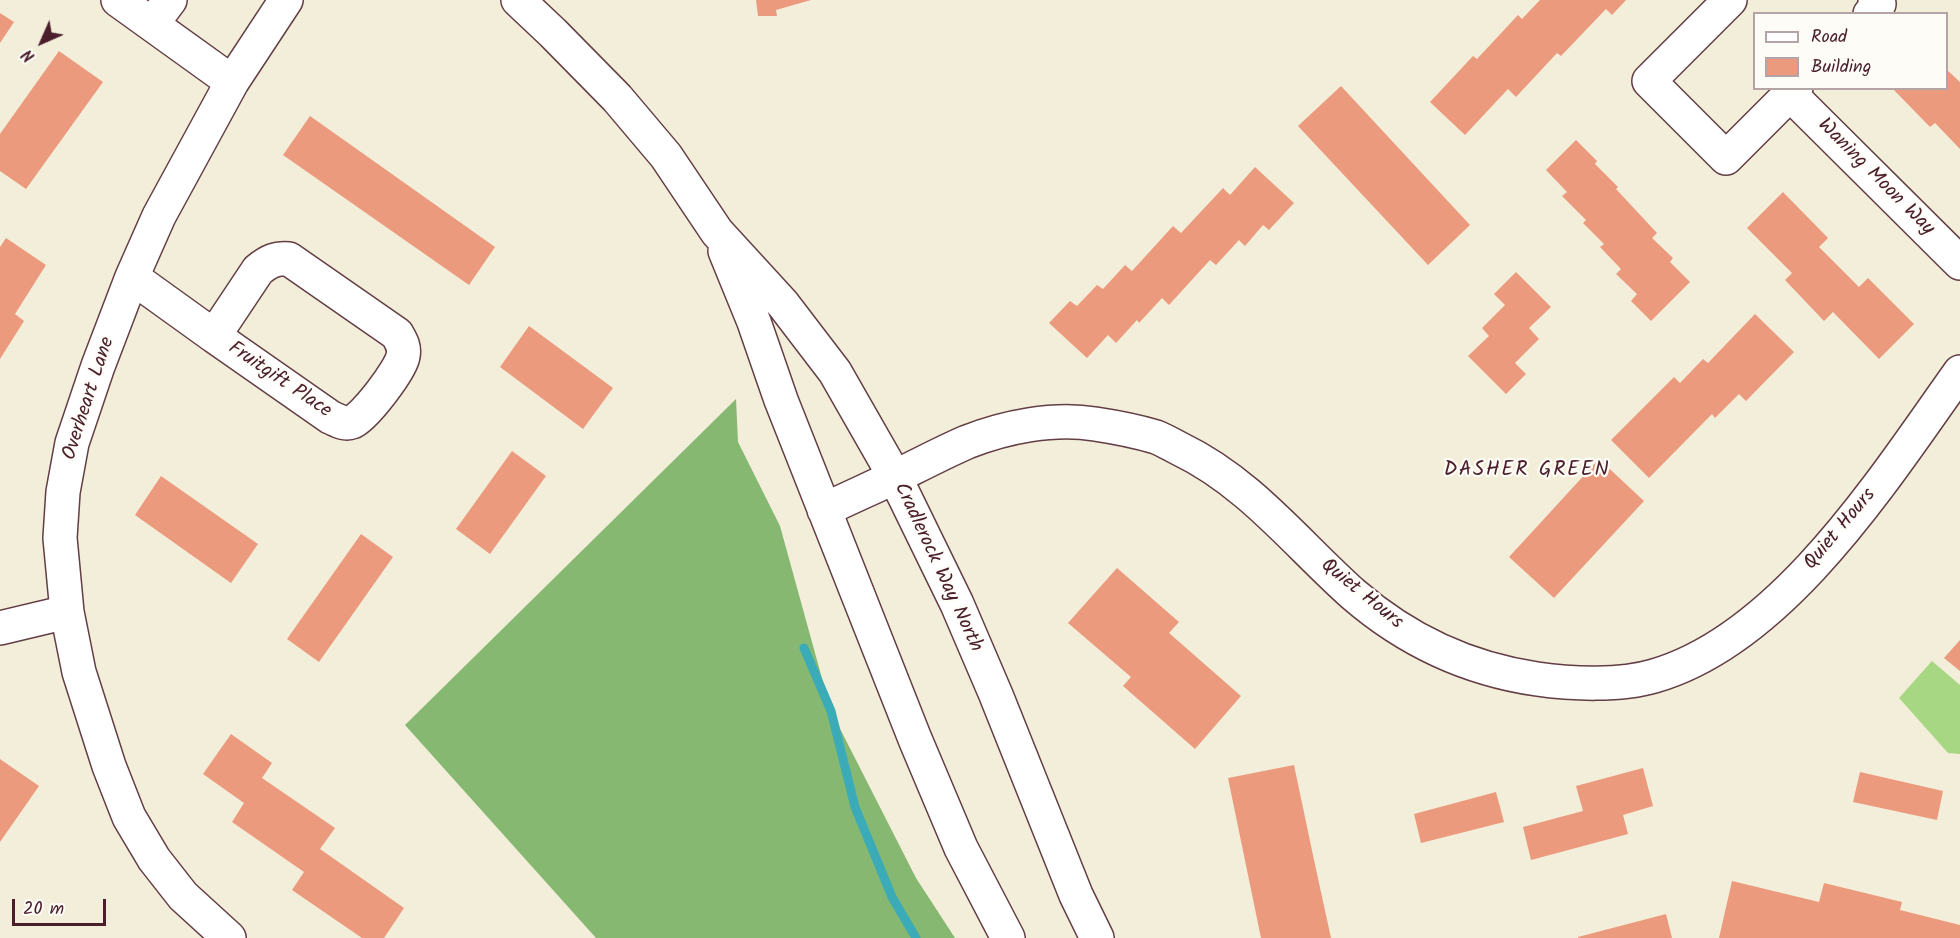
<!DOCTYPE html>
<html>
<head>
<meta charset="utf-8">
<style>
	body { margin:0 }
	#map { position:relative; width:1960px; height:938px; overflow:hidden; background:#f2eed9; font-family:Kalam,sans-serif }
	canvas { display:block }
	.legend { position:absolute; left:1753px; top:12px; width:195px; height:78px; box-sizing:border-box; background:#fdfcf7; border:2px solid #b5a4a5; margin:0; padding:8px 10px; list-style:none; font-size:18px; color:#4a1f2b }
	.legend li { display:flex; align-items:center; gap:12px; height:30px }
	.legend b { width:30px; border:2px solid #b5a4a5 }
	.north { position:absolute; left:12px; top:12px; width:60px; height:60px; -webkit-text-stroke:4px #fdfcf7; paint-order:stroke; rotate:225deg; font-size:16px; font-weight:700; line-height:24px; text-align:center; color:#4a1f2b }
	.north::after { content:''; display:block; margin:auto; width:21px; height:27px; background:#4a1f2b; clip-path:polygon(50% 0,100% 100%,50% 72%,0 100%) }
	.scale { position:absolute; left:12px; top:899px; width:94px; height:27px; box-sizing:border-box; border:3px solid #4a1f2b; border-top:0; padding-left:8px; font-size:18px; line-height:21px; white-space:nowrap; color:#4a1f2b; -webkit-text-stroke:4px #fdfcf7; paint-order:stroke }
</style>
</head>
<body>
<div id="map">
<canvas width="1960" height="938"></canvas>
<ul class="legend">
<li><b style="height:8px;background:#fff"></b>Road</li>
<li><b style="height:16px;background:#ec9a7e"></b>Building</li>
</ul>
<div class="north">N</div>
<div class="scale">20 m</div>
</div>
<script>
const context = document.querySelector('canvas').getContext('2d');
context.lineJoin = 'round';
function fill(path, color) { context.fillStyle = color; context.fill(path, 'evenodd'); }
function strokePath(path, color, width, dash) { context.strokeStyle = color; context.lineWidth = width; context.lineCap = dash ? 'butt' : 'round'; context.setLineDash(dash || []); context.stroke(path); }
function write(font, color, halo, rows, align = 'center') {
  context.font = font + ' Kalam,sans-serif'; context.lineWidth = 4.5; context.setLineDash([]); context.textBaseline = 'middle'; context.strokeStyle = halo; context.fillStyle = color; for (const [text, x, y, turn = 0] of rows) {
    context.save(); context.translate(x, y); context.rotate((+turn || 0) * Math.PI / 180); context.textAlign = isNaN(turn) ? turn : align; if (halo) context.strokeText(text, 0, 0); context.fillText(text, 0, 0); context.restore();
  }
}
const green = new Path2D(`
	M1932 661 1960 685V754L1948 753 1899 698Z`);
const forest = new Path2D(`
	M736 399 738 442 780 526 831 711 916 878 955 938H596L405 725Z`);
const stream = new Path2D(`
	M804 648 831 711 855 807 892 897 916 938`);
const building = new Path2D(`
	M756 0H811L776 10 777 16H758Z
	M1540 0H1626L1612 15 1606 9 1561 56 1557 53 1516 97 1508 89 1465 135 1430 102 1473 56 1477 59 1518 15 1522 19Z
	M0 13 14 22 0 43Z
	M59 51 103 82 26 189 0 171V134Z
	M1946 69 1960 82V149L1935 123 1930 127 1892 88H1946Z
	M1341 86 1470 225 1428 265 1298 126Z
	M310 116 495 247 469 285 283 155Z
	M1576 140 1597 161 1595 164 1618 187 1616 189 1657 233 1652 238 1673 258 1670 262 1690 282 1651 321 1631 301 1637 294 1616 274 1621 269 1600 247 1604 244 1583 223 1586 220 1562 196 1567 192 1546 170Z
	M1255 167 1294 203 1269 230 1263 225 1245 246 1239 240 1216 265 1210 260 1169 305 1162 298 1139 323 1137 320 1116 343 1108 335 1087 358 1049 323 1070 301 1077 306 1097 285 1103 289 1125 265 1132 271 1173 226 1181 233 1223 188 1230 195Z
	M1783 192 1828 238 1819 247 1859 287 1868 278 1914 324 1879 359 1833 312 1824 321 1785 280 1792 273 1747 228Z
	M6 238 46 265 15 314 24 321 0 359V247Z
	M1516 272 1551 307 1529 328 1539 339 1515 363 1526 374 1506 394 1468 356 1489 336 1482 328 1505 305 1494 294Z
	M1755 314 1794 352 1746 401 1739 394 1715 418 1712 414 1649 478 1611 440 1674 377 1680 383 1703 359 1708 363Z
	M529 326 613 388 583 429 500 367Z
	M512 451 546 476 490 554 456 529Z
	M1599 459 1644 501 1554 598 1509 557Z
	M161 476 258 544 231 583 135 515Z
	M361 534 393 557 319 662 287 639Z
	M1117 568 1179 622 1169 633 1241 696 1195 749 1123 686 1131 677 1068 623Z
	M1960 640V671L1944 658Z
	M231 734 272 763 262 778 335 828 320 849 404 908 384 938H362L292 890 304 872 232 822 244 803 203 774Z
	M0 759 39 786 0 842Z
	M1294 765 1314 860 1331 938H1261L1228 778Z
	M1643 768 1653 806 1623 815 1628 834 1531 860 1523 827 1583 811 1576 786Z
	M1860 772 1943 791 1937 820 1853 802Z
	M1496 792 1504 822 1421 843 1414 814Z
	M1732 881 1819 902 1824 883 1902 902 1900 910 1960 925V938H1719Z
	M1666 914 1672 938H1578V937Z`);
const minor = new Path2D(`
	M118 0 232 82
	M518 0 553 33 617 98 666 156 717 232 783 304 835 372 895 477 957 604 996 695 1076 895 1097 938
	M1730 0 1649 81 1726 158 1796 88
	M1870 14 1879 4 1875 0
	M152 24 170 0
	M1790 94 1960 263
	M725 251 754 322 781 400 915 739 961 848 1008 938
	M132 277 214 336 258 270C269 261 276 258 289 259L397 334C401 341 405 347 403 356 402 368 364 418 352 422 344 425 337 420 330 417L214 336
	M824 510C849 498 874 487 899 475 921 464 944 452 967 442 1005 427 1054 417 1095 424 1115 427 1136 431 1156 437 1164 440 1172 445 1180 449 1249 482 1297 544 1353 594 1406 640 1468 669 1537 679 1571 684 1621 686 1654 676 1783 639 1885 477 1960 372
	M0 628 67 612
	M229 938 183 896 154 859 129 817 109 766 79 672 67 612 60 538 63 492 72 443 98 366 132 277 159 216 232 82 286 0`);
const streetNames = [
	["Waning Moon Way",1875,178,45],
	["Fruitgift Place",279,381,34],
	["Overheart Lane",90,399,-72],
	["Quiet Hours",1841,530,-50],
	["Cradlerock Way North",937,568,65],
	["Quiet Hours",1361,595,39]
];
const neighbourhoodNames = [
	["DASHER GREEN",1527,471]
];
fill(green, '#a8d784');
fill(forest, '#86b872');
strokePath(stream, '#3cabb8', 9);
fill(building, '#ec9a7e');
strokePath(minor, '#633e45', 36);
strokePath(minor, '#fff', 33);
write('20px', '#4a1f2b', '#fdfcf7', streetNames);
context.letterSpacing = '1.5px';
write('21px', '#4a1f2b', '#fdfcf7', neighbourhoodNames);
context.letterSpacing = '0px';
</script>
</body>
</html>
